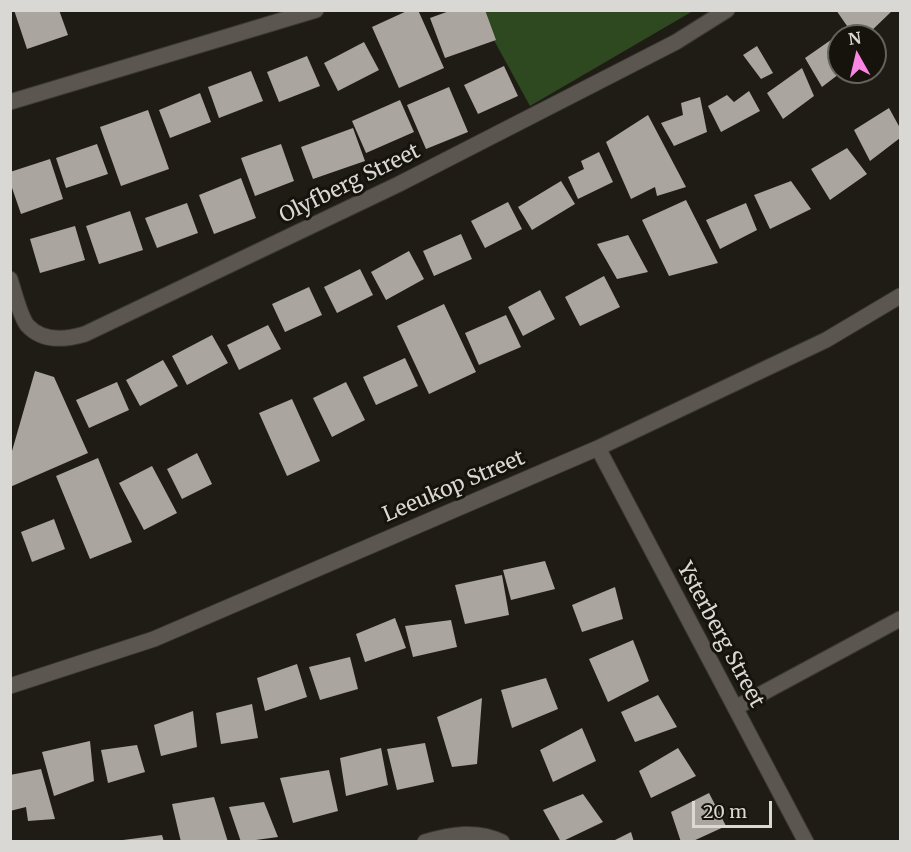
<!DOCTYPE html>
<html>
<head>
<meta charset="utf-8">
<style>
	body { margin:0 }
	#map { position:relative; width:911px; height:852px; overflow:hidden; background:#1f1c16; font-family:Merriweather,serif }
	canvas { display:block }
	.frame { position:absolute; inset:0; border:12px solid #dad8d4; pointer-events:none }
	.north { position:absolute; left:827px; top:24px; width:60px; height:60px; box-sizing:border-box; background:#16130d; border:2px solid #64625d; border-radius:50%; rotate:352deg; font-size:16px; font-weight:700; line-height:24px; text-align:center; color:#dad8d4 }
	.north::after { content:''; display:block; margin:auto; width:21px; height:27px; background:#fc86e3; clip-path:polygon(50% 0,100% 100%,50% 72%,0 100%) }
	.scale { position:absolute; left:692px; top:801px; width:80px; height:27px; box-sizing:border-box; border:3px solid #dad8d4; border-top:0; padding-left:8px; font-size:18px; line-height:21px; white-space:nowrap; color:#dad8d4; -webkit-text-stroke:4px #16130d; paint-order:stroke }
</style>
</head>
<body>
<div id="map">
<canvas width="911" height="852"></canvas>
<div class="frame"></div>
<div class="north">N</div>
<div class="scale">20 m</div>
</div>
<script>
const context = document.querySelector('canvas').getContext('2d');
context.lineJoin = 'round';
function fill(path, color) { context.fillStyle = color; context.fill(path, 'evenodd'); }
function strokePath(path, color, width, dash) { context.strokeStyle = color; context.lineWidth = width; context.lineCap = dash ? 'butt' : 'round'; context.setLineDash(dash || []); context.stroke(path); }
function write(font, color, halo, rows, align = 'center') {
  context.font = font + ' Merriweather,serif'; context.lineWidth = 6; context.setLineDash([]); context.textBaseline = 'middle'; context.strokeStyle = halo; context.fillStyle = color; for (const [text, x, y, turn = 0] of rows) {
    context.save(); context.translate(x, y); context.rotate((+turn || 0) * Math.PI / 180); context.textAlign = isNaN(turn) ? turn : align; if (halo) context.strokeText(text, 0, 0); context.fillText(text, 0, 0); context.restore();
  }
}
const green = new Path2D(`
	M478 11H693L530 106Z`);
const building = new Path2D(`
	M14 10H59L68 35 27 49Z
	M409 10H418L444 68 399 88 372 27Z
	M452 10H485L496 40 445 58 430 18Z
	M836 10H893L866 36H854Z
	M838 35 839 74 822 87 805 58Z
	M364 42 379 70 338 91 324 63Z
	M757 46 773 73 761 79 743 55Z
	M307 56 320 86 279 102 267 72Z
	M504 66 518 96 478 114 464 85Z
	M802 68 814 96 783 119 767 93Z
	M251 71 263 101 219 118 208 87Z
	M449 87 468 132 426 149 407 105Z
	M749 91 760 111 721 132 708 106 727 95 734 102Z
	M200 93 211 122 170 138 159 110Z
	M700 97 707 132 674 146 661 123 683 115 681 103Z
	M400 100 414 132 366 153 352 121Z
	M889 108 900 128V138L870 161 854 130Z
	M148 110 169 169 121 186 100 127Z
	M648 115 686 187 657 196 655 187 631 199 606 142Z
	M353 128 365 161 313 179 301 147Z
	M97 144 108 174 66 188 56 158Z
	M281 144 294 181 255 196 241 158Z
	M847 148 867 174 830 200 811 169Z
	M599 152 613 182 578 199 568 177 584 169 581 161Z
	M50 159 63 199 21 214 10 182V172Z
	M241 178 256 218 214 234 199 195Z
	M561 181 575 204 532 230 518 207Z
	M791 181 811 209 770 229 754 195Z
	M686 200 718 263 669 276 642 220Z
	M508 202 522 229 485 248 471 221Z
	M187 203 198 233 157 248 145 218Z
	M746 203 757 230 720 249 706 220Z
	M130 211 143 250 99 264 86 226Z
	M75 226 85 260 40 273 30 239Z
	M461 234 472 259 434 276 423 251Z
	M628 235 648 272 617 279 597 244Z
	M409 251 424 279 386 300 371 272Z
	M360 269 373 295 337 313 324 287Z
	M604 276 620 307 580 326 565 297Z
	M309 287 322 315 285 332 272 304Z
	M540 290 555 319 523 336 508 307Z
	M444 304 476 372 429 394 397 326Z
	M506 315 521 347 479 365 465 333Z
	M268 325 281 349 239 370 227 345Z
	M212 335 228 363 187 385 172 356Z
	M405 358 418 386 376 405 363 377Z
	M163 360 178 386 140 406 126 380Z
	M35 371 54 377 88 453 10 487V458Z
	M117 382 129 410 89 428 76 400Z
	M346 382 365 420 332 437 313 398Z
	M292 399 320 461 287 476 259 413Z
	M197 453 212 484 182 499 167 469Z
	M98 458 132 542 90 559 56 476Z
	M152 466 177 513 144 530 119 483Z
	M54 519 65 549 32 562 21 532Z
	M545 561 555 589 511 600 503 570Z
	M502 575 509 615 465 624 455 585Z
	M615 587 623 619 582 632 572 605Z
	M395 618 406 648 365 662 356 634Z
	M451 620 457 647 413 657 405 626Z
	M633 640 649 681 608 702 589 659Z
	M350 657 358 689 320 700 309 667Z
	M297 664 307 697 265 711 257 678Z
	M546 678 558 709 512 728 501 690Z
	M658 695 677 727 635 742 621 712Z
	M482 698 477 764 452 767 437 717Z
	M252 704 258 738 221 744 216 713Z
	M193 711 197 747 161 756 154 725Z
	M582 728 596 761 553 782 540 750Z
	M90 741 94 781 54 796 42 752Z
	M425 743 434 782 397 790 387 749Z
	M137 745 145 772 108 783 101 750Z
	M381 748 388 785 346 796 340 758Z
	M678 748 696 776 651 798 639 771Z
	M41 769 55 819 28 821 26 807 10 811V775Z
	M329 770 338 811 293 823 280 778Z
	M709 793 726 826 691 842H681L671 812Z
	M583 794 603 822 561 842 543 810Z
	M214 797 228 842H181L172 804Z
	M264 802 278 837 241 842 229 807Z
	M631 832 634 842H611Z
	M162 835 164 842H123V840Z`);
const minor = new Path2D(`
	M10 102 316 10
	M10 279C14 291 20 316 27 325 42 342 65 340 85 334L399 184 676 42 727 10
	M598 448 806 842
	M10 686 154 639 598 448 826 340 900 296
	M735 708 900 619
	M425 842C452 834 477 830 502 842`);
const streetNames = [
	["Olyfberg Street",350,184,-26],
	["Leeukop Street",454,487,-23],
	["Ysterberg Street",720,635,62]
];
fill(green, '#2e4820');
fill(building, '#aaa59e');
strokePath(minor, '#3b3835', 17);
strokePath(minor, '#5b5750', 15);
write('21px', '#dad8d4', '#16130d', streetNames);
</script>
</body>
</html>
